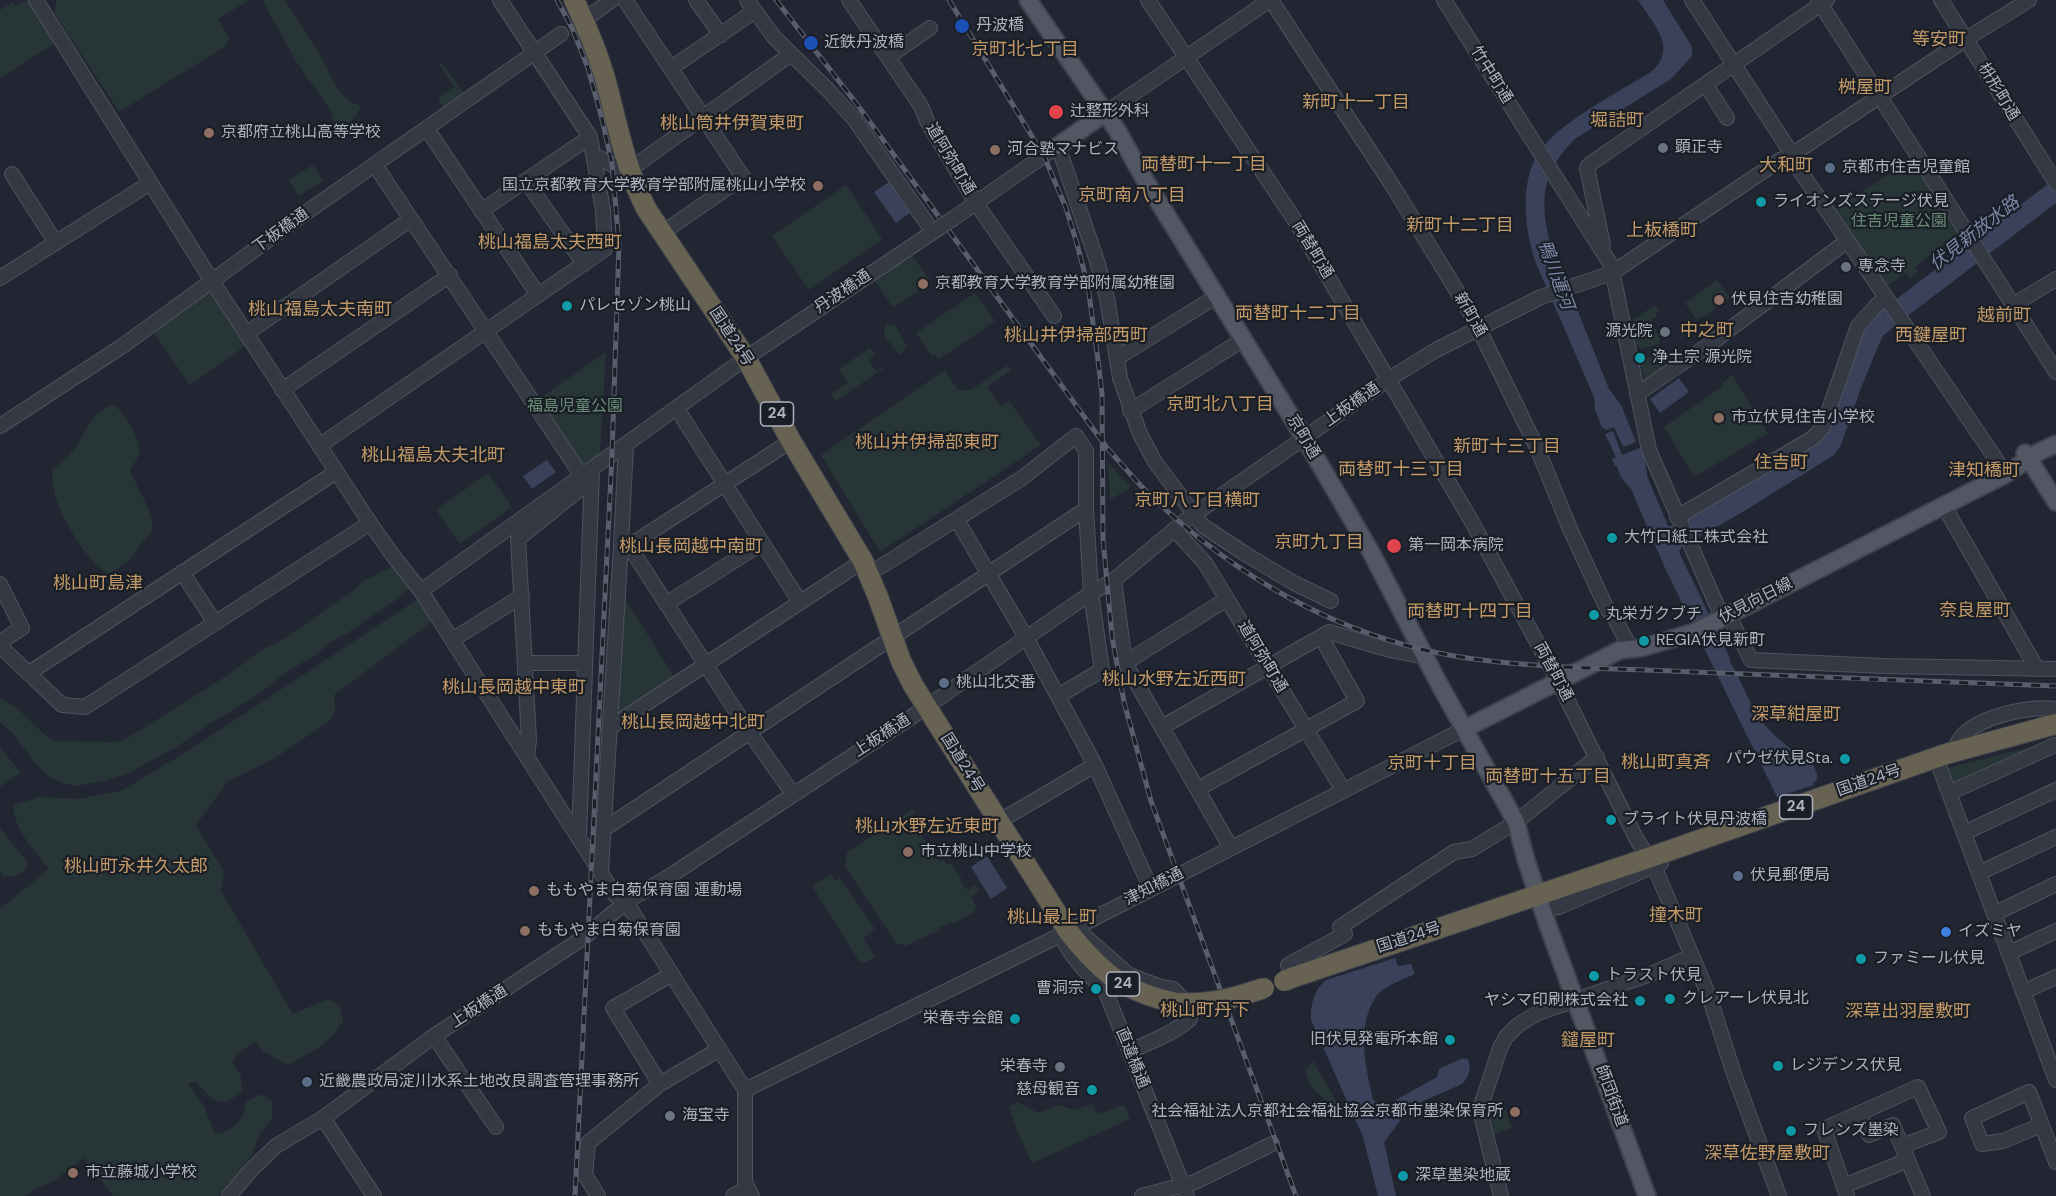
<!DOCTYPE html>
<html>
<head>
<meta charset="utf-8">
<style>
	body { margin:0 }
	canvas { display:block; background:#212632 }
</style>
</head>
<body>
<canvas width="2056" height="1196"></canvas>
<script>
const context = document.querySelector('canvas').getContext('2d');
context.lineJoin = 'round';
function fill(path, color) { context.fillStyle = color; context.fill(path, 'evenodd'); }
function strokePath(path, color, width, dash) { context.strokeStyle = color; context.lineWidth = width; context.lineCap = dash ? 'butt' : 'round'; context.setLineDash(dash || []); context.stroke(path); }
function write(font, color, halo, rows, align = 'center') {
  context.font = font + ' "DM Sans","Noto Sans JP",sans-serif'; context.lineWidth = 4.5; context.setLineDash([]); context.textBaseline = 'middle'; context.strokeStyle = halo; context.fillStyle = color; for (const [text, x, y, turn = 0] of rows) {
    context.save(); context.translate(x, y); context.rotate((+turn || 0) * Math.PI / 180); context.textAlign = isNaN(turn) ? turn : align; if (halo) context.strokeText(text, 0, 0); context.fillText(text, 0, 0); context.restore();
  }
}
const green = new Path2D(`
	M26 0 33 5 57 42 0 78V10L13 2 16 6Z
	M57 0H249L218 19 229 38 226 46 119 112 54 12Z
	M262 0H285C295 17 307 34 318 51 329 69 336 98 359 105L360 109 341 135H337C332 129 334 121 331 113 325 101 316 88 307 78 302 73 303 67 297 63Z
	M438 62 442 64 464 93 461 100 447 109 442 106 438 98 454 87Z
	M1913 159 1961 231 1915 267 1918 272 1910 279 1905 273 1884 288 1831 211Z
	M313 165 323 181 298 196 289 180Z
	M846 185 882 239 809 290 772 236Z
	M910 253 931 282 893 308 873 278Z
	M1717 280 1730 298 1705 316 1704 315 1697 320 1685 303Z
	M209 288 248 344 190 385 151 329Z
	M975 293 995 321 938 360 935 354 932 356 916 333Z
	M1655 305 1659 310 1655 313 1657 317 1651 320 1659 337V344L1640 349 1639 346 1636 347 1630 322Z
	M888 324 895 325 907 346 901 354 898 353 885 337 884 328Z
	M870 348 875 355 869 360 876 371 883 367 884 368 836 401 831 394 848 382 839 369Z
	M606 352 600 456 581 468 536 401Z
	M1660 355 1665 372 1645 381 1639 361Z
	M1008 365 1011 370 987 387 1001 406 1009 401 1041 445 880 552 821 455 945 370 958 390H971Z
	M1732 375 1768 433 1696 476 1693 475 1664 427 1723 386 1721 384Z
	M113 405C124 410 142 440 139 453 138 459 133 465 130 470 138 491 152 508 153 531L144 540 130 560 108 574C91 566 66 525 59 507 54 495 53 483 52 470 62 462 72 453 79 442 90 423 91 414 113 405Z
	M1108 463 1131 487 1110 500Z
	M488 473 512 507 460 544 436 510Z
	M391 567 401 574 411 587 400 597 346 634 328 643 317 654 290 670 250 700 211 723 178 746 129 773 100 782 75 786 63 783 49 777 35 763 14 735 0 722V698L18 709 44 734 55 741 115 742 126 739 225 677 265 648 281 641 351 592 365 580Z
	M620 591 675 678 616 716Z
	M418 599 433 621 334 695 335 710 331 720 275 758 227 782 196 825 224 872 221 891 293 1014 328 999 340 1006 343 1021C330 1043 310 1054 287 1065L263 1051 255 1041 238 1054 232 1061 241 1076 242 1092C217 1112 213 1099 195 1081L188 1084 204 1106 215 1134C233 1131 245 1121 246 1102L261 1094 272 1101V1118L259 1135 252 1155 219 1196H113L84 1158 54 1181 37 1188 25 1196H0V909L49 869C34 850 14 830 13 805L40 797 79 799 121 791 191 749Z
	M2043 744 1955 785 1947 768Z
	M0 748 21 772 0 787Z
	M913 809 915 812 909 817 939 862 944 859 947 865 951 863 962 879 960 880 966 889H970L975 885 979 891 971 897 977 907 973 913 952 924 951 922 939 928V930L905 946 896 943 845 866 847 853Z
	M0 828 28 863 25 870 14 877 4 876 0 871Z
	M831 874 835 881 840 878 875 929 863 938 875 957 866 962 859 961 812 886Z
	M1313 1061 1342 1111 1338 1113 1310 1085 1305 1070Z
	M1502 1099 1512 1128 1492 1135 1489 1121V1104Z
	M1017 1102 1039 1113 1058 1105 1075 1110 1093 1104 1097 1114 1124 1105 1130 1119 1032 1163 1018 1133 1009 1107Z`);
const water = new Path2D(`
	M1638 0H1663L1692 47V56L1671 79 1576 138C1544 169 1539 196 1549 239L1609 389 1621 405 1636 442 1623 447 1614 427 1606 430 1604 428H1602L1595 409 1594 397 1535 261C1525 230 1520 187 1536 157 1554 124 1619 92 1651 72 1679 48 1653 24 1638 0Z
	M2056 178V203L1897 324 1883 336 1879 344 1861 388 1841 445 1834 455 1741 513 1682 546 1679 552 1730 658V662C1741 679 1747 699 1758 716 1768 732 1795 755 1812 761L1818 777 1816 778 1817 781 1813 782 1814 785 1777 797 1665 568 1631 489 1621 477 1617 466H1615L1612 459 1616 457 1605 434 1613 431 1622 455 1640 448 1645 459 1647 476 1668 526H1672L1735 491 1817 441 1862 331 1874 316Z
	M889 182 910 213 896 223 874 192Z
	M1679 378 1689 392 1660 413 1650 399Z
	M547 460 556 472 532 489 523 476Z
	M987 856 1007 888 991 899 971 867Z
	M1395 958 1398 966 1411 964 1415 974C1402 980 1383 986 1375 998 1356 1028 1366 1068 1373 1100L1382 1105 1386 1104 1403 1117 1384 1142 1396 1196H1378L1363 1137 1311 1020C1310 1005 1314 990 1326 980Z
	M1463 1058 1464 1060 1467 1058C1472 1068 1470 1076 1462 1084L1412 1106 1407 1112 1392 1102 1437 1077 1439 1069Z`);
const canal = new Path2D(`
	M1386 1122 1399 1107 1413 1100`);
const minor = new Path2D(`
	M36 0 212 281 370 523 394 557 421 591 615 895 626 902 745 1090V1182L752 1196
	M625 0 743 177 662 233
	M696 0 721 35
	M747 0 774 37 828 90 854 119 933 232
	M849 0 921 106 927 121 976 203 1054 316
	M1148 0 1294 219 1472 522 1558 681 1637 840 1654 866 1709 996 1734 1074 1779 1196
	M1271 0 1394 188 1474 319 1538 450 1570 529 1607 609 1614 617 1631 649
	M1444 0 1611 265 1649 450 1722 617
	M1692 0 1788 148 1790 156 2006 474
	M1818 0 2056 372
	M1941 0 2056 183
	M584 20 612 0
	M888 57 930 28
	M671 68 755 11
	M1706 85 1727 118
	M1105 113 1270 0
	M427 129 538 295
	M595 156 617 167 629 170 791 54
	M375 165 582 476
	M12 174 56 243
	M526 181 584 264
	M481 211 590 137
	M954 218 1058 146 1097 261 1107 298 1120 378 1140 434 1155 462 1203 526 1247 555 1294 583 1331 601
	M1603 245 1587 168 1590 164 1827 0
	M0 278 150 183
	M2013 305 2056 279
	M246 334 411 219
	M1117 358 1217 296
	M282 390 450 275
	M1637 394 1710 344 1847 241
	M677 409 800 602
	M1130 411 1244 339
	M0 426 124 345 294 221 561 34
	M319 446 605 249 603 210 590 137 500 0
	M1944 506 2037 669
	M1677 517 1813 438 1823 427 1858 326 1876 306 1885 298
	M957 520 1027 639 1095 765 1151 889
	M1175 530 1205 563 1343 790
	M621 545 629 546 750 733 793 794
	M629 546 791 441
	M182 572 215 623
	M869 574 1022 478 1076 436 1086 451V509L1091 593 1102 670 1058 696
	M1114 580 1125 663 1231 848
	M0 584 22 628 0 642
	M421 591 746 358 936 230
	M666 604 762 543
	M1728 614 1751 660 1883 666 2056 669
	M452 640 522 596
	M0 646 62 705 85 707 370 523
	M526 663H585
	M1125 663 1227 599
	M29 673 336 472
	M1162 727 1329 632 1390 650 1426 657
	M609 728 863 561
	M1952 753C1956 746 1960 737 1965 733 1986 715 2030 706 2056 709
	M527 757 529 740 518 539 591 480
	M1936 758 2056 1080
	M1198 789 1357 701 1321 637
	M1949 793 2055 745
	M998 822 1095 765
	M604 829 1086 509
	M1964 833 2056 790
	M579 838 592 469
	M601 870 621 545 626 445
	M1979 873 2056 837
	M1542 909 1559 907 1661 863
	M1994 914 2056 884
	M1068 931 1065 943C1075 962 1089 976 1105 990L1187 1196
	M1070 931H1079L1129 975 1161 987 1173 989 1189 1005 1190 1019C1172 1034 1151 1042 1129 1051
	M2009 953 2056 931
	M1288 965 1345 934 1340 927 1454 852 1472 849 1516 822 1597 757
	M2023 992 2056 977
	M434 1036 496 1127
	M660 1084 613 1008 672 974
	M745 1090 1083 924 1466 728
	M1859 1113 1869 1135 1893 1125 1923 1196
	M323 1118 374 1196
	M2041 1125 2003 1141 1982 1144 1972 1118 2029 1092 2056 1162
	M1844 1186 1908 1160
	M229 1196 251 1170 276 1146 323 1118 434 1036 583 938 626 902 676 872 916 714 1091 593 1114 580 1186 520 1389 379 1436 350 1541 297 1612 273 1780 160 1790 156 1966 39 2029 0
	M598 1196 585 1175 588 1143 660 1084 718 1050
	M733 1196 747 1188
	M1142 1196 1195 1182 1272 1144
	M1501 1196 1482 1119V1103L1500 1048 1506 1037 1518 1025 1538 1013 1651 974 1692 956
	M1847 1196 1824 1129 1918 1087 1939 1132 1902 1146`);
const major = new Path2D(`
	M1028 0 1117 130 1145 180 1305 439 1371 552 1437 680 1516 822 1526 860 1547 923 1647 1196
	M1058 146 1105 113
	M2025 453 2056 502
	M1466 728 1620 650 1641 648 1695 632 2006 474 2039 452 2056 444`);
const highway = new Path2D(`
	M574 0C586 25 597 51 605 78 617 122 625 169 647 210L746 358 791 441 863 561 878 597 901 661 913 685 1068 931C1101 973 1124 992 1177 1003
	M1294 977 1648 858 1946 754 2056 724`);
const rail = new Path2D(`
	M557 0 572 28 588 68 602 119 612 164 619 244 612 455 575 1196
	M776 0 859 107 1107 448C1122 464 1136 482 1152 497 1236 577 1339 636 1454 656 1531 669 1616 668 1694 672 1814 677 1935 682 2056 686
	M949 0 1044 156 1066 208 1077 244 1088 286 1099 368 1102 394 1103 539 1112 637 1124 702 1151 801 1296 1196`);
const minorBridge = new Path2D(`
	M936 230 954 218`);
const highwayBridge = new Path2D(`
	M1284 981 1294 977
	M1177 1003C1209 1005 1235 998 1264 988`);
const markers = [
	[962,26,8,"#1a4fb4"],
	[811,43,8,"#1a4fb4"],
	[1056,112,8,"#e0444e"],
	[209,133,6,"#8d6e63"],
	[1663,148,6,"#6b7280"],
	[995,150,6,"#8d6e63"],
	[1830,168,6,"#5c6f8a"],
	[818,186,6,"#8d6e63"],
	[1761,202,6,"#0f9aa8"],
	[1846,267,6,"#6b7280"],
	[923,284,6,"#8d6e63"],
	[1719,300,6,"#8d6e63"],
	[567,306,6,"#0f9aa8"],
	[1665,332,6,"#6b7280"],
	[1640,358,6,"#0f9aa8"],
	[1719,418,6,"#8d6e63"],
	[1612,538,6,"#0f9aa8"],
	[1394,546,8,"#e0444e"],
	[1594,615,6,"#0f9aa8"],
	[1644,641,6,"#0f9aa8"],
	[944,683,6,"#5c6f8a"],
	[1845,759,6,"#0f9aa8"],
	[1611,820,6,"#0f9aa8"],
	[908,852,6,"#8d6e63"],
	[1738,876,6,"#5c6f8a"],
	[534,891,6,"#8d6e63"],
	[525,931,6,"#8d6e63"],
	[1946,932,6,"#3f7fe0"],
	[1861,959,6,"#0f9aa8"],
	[1594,976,6,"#0f9aa8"],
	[1096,989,6,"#0f9aa8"],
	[1670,999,6,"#0f9aa8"],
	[1640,1001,6,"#0f9aa8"],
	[1015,1019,6,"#0f9aa8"],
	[1450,1040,6,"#0f9aa8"],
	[1778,1066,6,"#0f9aa8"],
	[1060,1067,6,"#6b7280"],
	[307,1082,6,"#5c6f8a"],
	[1092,1090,6,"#0f9aa8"],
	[1515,1112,6,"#8d6e63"],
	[670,1116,6,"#6b7280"],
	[1791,1131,6,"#0f9aa8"],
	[73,1173,6,"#8d6e63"],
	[1403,1176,6,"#0f9aa8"]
];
const shields = [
	[777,414,33],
	[1796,807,33],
	[1123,984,33]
];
const shieldNames = [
	["24",777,414],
	["24",1796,807],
	["24",1123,984]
];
const poiNames = [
	["丹波橋",976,26],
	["近鉄丹波橋",824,43],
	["辻整形外科",1070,112],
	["京都府立桃山高等学校",221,133],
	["顕正寺",1675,148],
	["河合塾マナビス",1007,150],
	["京都市住吉児童館",1842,168],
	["国立京都教育大学教育学部附属桃山小学校",806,186,"right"],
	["ライオンズステージ伏見",1773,202],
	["専念寺",1858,267],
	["京都教育大学教育学部附属幼稚園",935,284],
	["伏見住吉幼稚園",1731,300],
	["パレセゾン桃山",579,306],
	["源光院",1653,332,"right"],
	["浄土宗 源光院",1652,358],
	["市立伏見住吉小学校",1731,418],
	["大竹口紙工株式会社",1624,538],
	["第一岡本病院",1408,546],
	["丸栄ガクブチ",1606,615],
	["REGIA伏見新町",1656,641],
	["桃山北交番",956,683],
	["パウゼ伏見Sta.",1833,759,"right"],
	["ブライト伏見丹波橋",1623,820],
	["市立桃山中学校",920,852],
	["伏見郵便局",1750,876],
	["ももやま白菊保育園 運動場",546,891],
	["ももやま白菊保育園",537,931],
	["イズミヤ",1958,932],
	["ファミール伏見",1873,959],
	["トラスト伏見",1606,976],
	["曹洞宗",1084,989,"right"],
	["クレアーレ伏見北",1682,999],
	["ヤシマ印刷株式会社",1628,1001,"right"],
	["栄春寺会館",1003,1019,"right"],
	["旧伏見発電所本館",1438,1040,"right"],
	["レジデンス伏見",1790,1066],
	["栄春寺",1048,1067,"right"],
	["近畿農政局淀川水系土地改良調査管理事務所",319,1082],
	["慈母観音",1080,1090,"right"],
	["社会福祉法人京都社会福祉協会京都市墨染保育所",1503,1112,"right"],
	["海宝寺",682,1116],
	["フレンズ墨染",1803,1131],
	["市立藤城小学校",85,1173],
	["深草墨染地蔵",1415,1176]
];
const streetNames = [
	["竹中町通",1491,75,58],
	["枡形町通",1998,92,59],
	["道阿弥町通",950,159,59],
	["下板橋通",281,231,-36],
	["両替町通",1312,250,59],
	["丹波橋通",843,292,-34],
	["新町通",1470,315,60],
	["国道24号",731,337,57],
	["上板橋通",1352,405,-35],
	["京町通",1303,437,59],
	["伏見向日線",1756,601,-27],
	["道阿弥町通",1262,657,59],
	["両替町通",1553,672,62],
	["上板橋通",882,736,-33],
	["国道24号",962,763,58],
	["国道24号",1869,781,-19],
	["津知橋通",1154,887,-27],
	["国道24号",1409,938,-18],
	["上板橋通",479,1007,-33],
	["直違橋通",1132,1058,68],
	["師団街道",1611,1096,70]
];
const parkNames = [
	["住吉児童公園",1899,222],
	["福島児童公園",575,407]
];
const neighbourhoodNames = [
	["等安町",1939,40],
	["京町北七丁目",1025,50],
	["桝屋町",1865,88],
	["新町十一丁目",1356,103],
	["堀詰町",1617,121],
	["桃山筒井伊賀東町",732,124],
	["両替町十一丁目",1204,165],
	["大和町",1786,166],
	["京町南八丁目",1132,196],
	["新町十二丁目",1460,226],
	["上板橋町",1662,231],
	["桃山福島太夫西町",550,243],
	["桃山福島太夫南町",320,310],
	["両替町十二丁目",1298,314],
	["越前町",2004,316],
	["中之町",1707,331],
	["桃山井伊掃部西町",1076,336],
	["西鍵屋町",1931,336],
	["京町北八丁目",1220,405],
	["桃山井伊掃部東町",927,443],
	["新町十三丁目",1507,447],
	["桃山福島太夫北町",433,456],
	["住吉町",1781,463],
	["両替町十三丁目",1401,470],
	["津知橋町",1984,471],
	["京町八丁目横町",1197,501],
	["京町九丁目",1319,543],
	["桃山長岡越中南町",691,547],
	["桃山町島津",98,584],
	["奈良屋町",1975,611],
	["両替町十四丁目",1470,612],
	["桃山水野左近西町",1174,680],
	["桃山長岡越中東町",514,688],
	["深草紺屋町",1796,715],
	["桃山長岡越中北町",693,723],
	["桃山町真斉",1666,763],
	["京町十丁目",1432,764],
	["両替町十五丁目",1548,777],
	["桃山水野左近東町",927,827],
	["桃山町永井久太郎",136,867],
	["撞木町",1676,916],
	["桃山最上町",1052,918],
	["桃山町丹下",1205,1011],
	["深草出羽屋敷町",1908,1012],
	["鑓屋町",1588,1041],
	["深草佐野屋敷町",1767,1154]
];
const waterNames = [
	["伏見新放水路",1975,234,-38],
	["鴨川運河",1555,275,70]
];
fill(green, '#273537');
fill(water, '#39425a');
strokePath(canal, '#39425a', 10);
strokePath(minor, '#4f535e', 16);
strokePath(major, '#3e424d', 20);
strokePath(highway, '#3c404b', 22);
strokePath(minor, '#343943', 14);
strokePath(major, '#525763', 16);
strokePath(highway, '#686252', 20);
strokePath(rail, '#595e6c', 5);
strokePath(rail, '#1a1e27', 3, [9]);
strokePath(minorBridge, '#4f535e', 16, []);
strokePath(highwayBridge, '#3c404b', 22, []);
strokePath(minorBridge, '#343943', 14);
strokePath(highwayBridge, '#686252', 20);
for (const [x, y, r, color] of markers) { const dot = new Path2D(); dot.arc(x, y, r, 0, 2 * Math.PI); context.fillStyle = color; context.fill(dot); strokePath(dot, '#1a1e27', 2); }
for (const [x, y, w] of shields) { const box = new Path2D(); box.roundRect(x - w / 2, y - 12, w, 24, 4.5); context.fillStyle = '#1a1e27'; context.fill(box); strokePath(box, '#aeb3c0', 1.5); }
write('bold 15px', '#aeb3c0', null, shieldNames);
write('16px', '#aeb3c0', '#1a1e27', poiNames, 'left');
write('16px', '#aeb3c0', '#1a1e27', streetNames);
write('16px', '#6a8d76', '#1a1e27', parkNames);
write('18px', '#c39a67', '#1a1e27', neighbourhoodNames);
write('italic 18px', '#7b87a5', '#1a1e27', waterNames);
</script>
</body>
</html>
